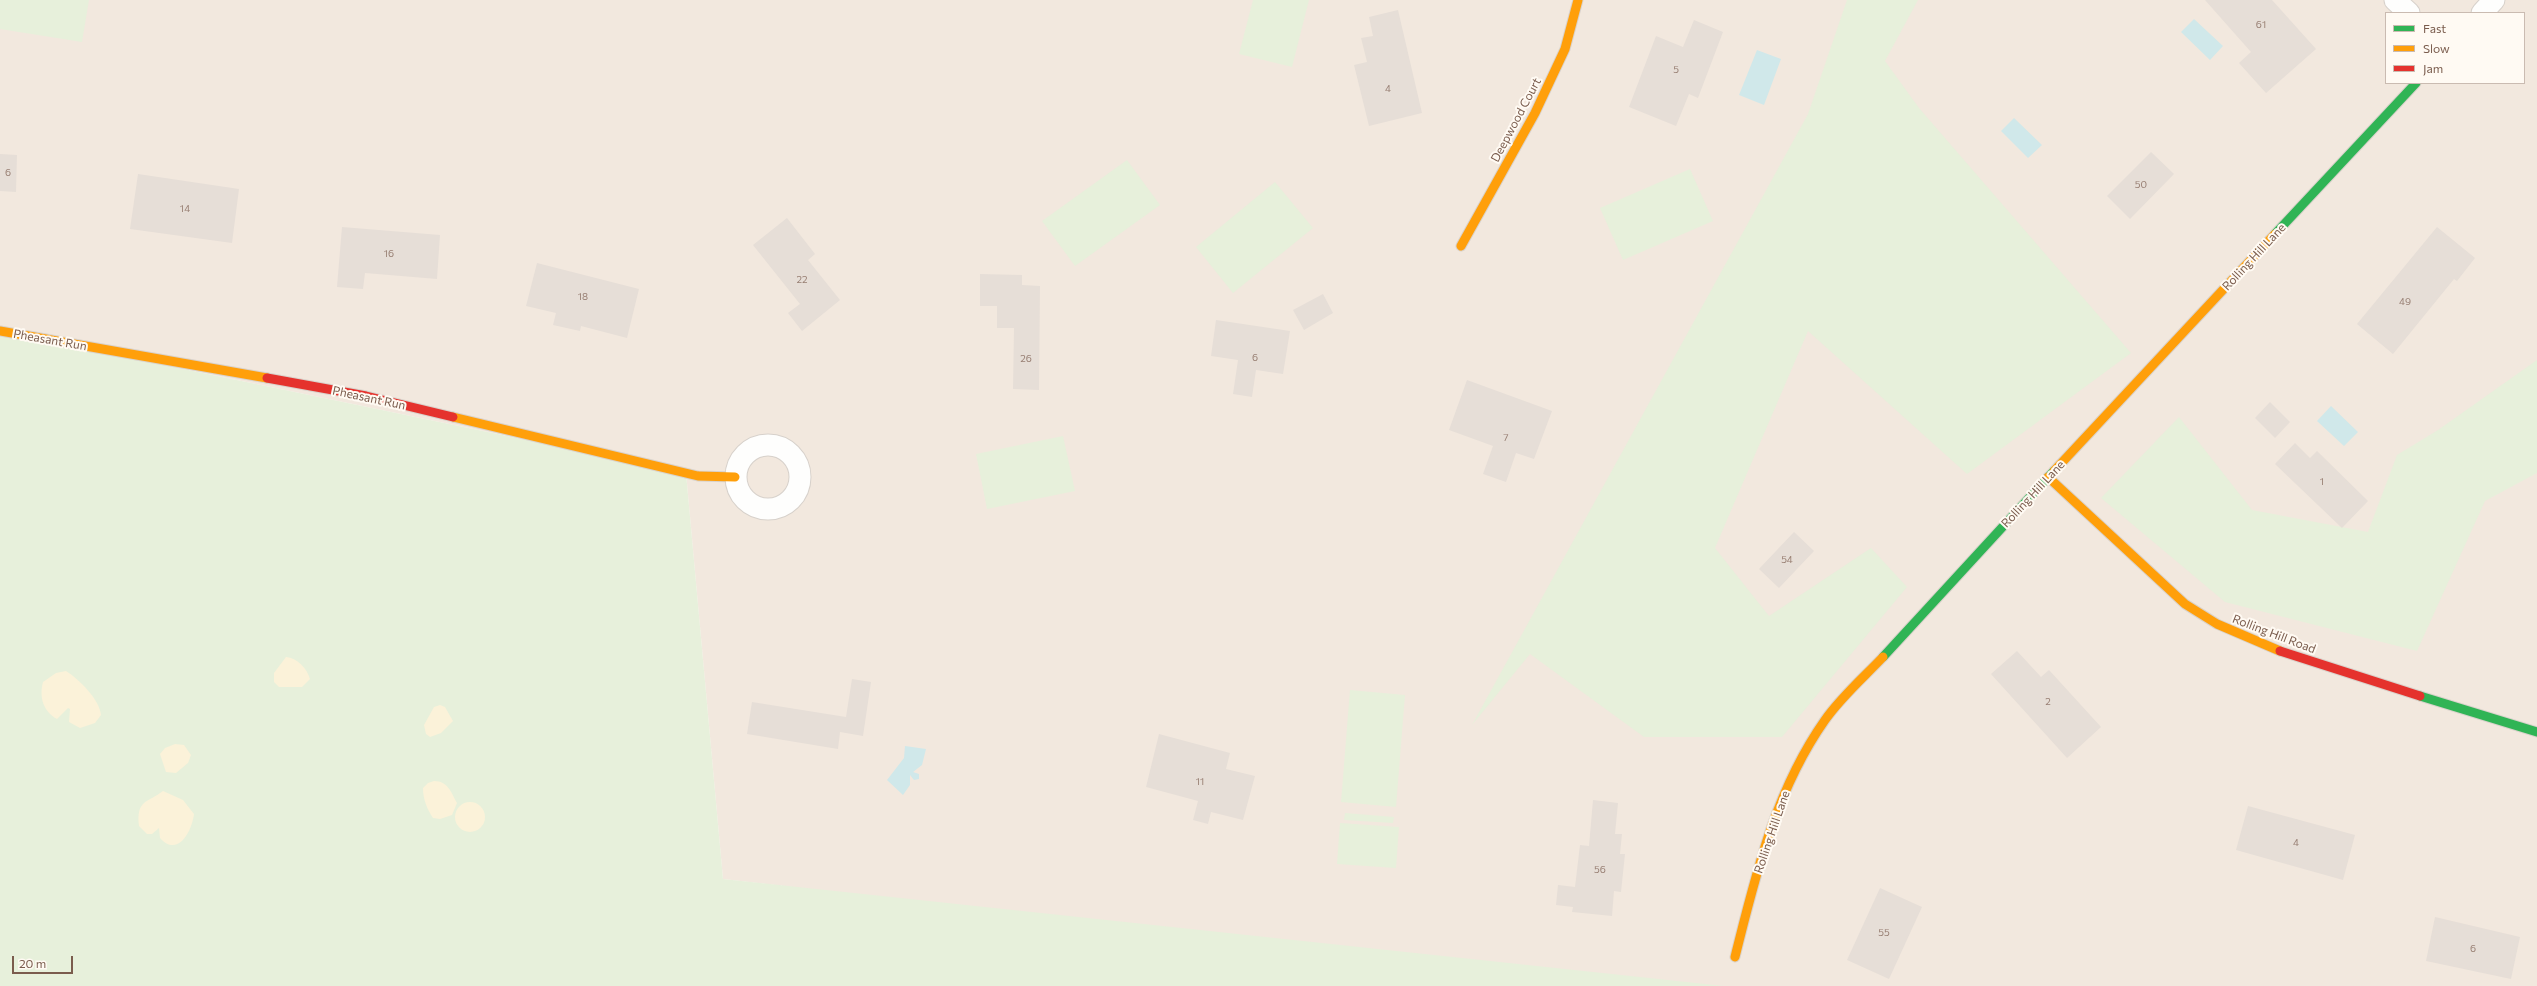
<!DOCTYPE html>
<html>
<head>
<meta charset="utf-8">
<style>
	body { margin:0 }
	#map { position:relative; width:2537px; height:986px; overflow:hidden; background:#f9f5f0; font-family:Commissioner,sans-serif }
	canvas { display:block }
	.legend { position:absolute; left:2385px; top:12px; width:140px; height:72px; box-sizing:border-box; background:#fffaf3; border:1px solid #cabbb1; margin:0; padding:5px 7px; list-style:none; font-size:12px; color:#7a5c4d }
	.legend li { display:flex; align-items:center; gap:8px; height:20px }
	.legend b { width:20px; border:1px solid #cabbb1 }
	.scale { position:absolute; left:12px; top:956px; width:61px; height:18px; box-sizing:border-box; border:2px solid #7a5c4d; border-top:0; padding-left:5px; font-size:12px; line-height:14px; white-space:nowrap; color:#7a5c4d; -webkit-text-stroke:3px #fffaf3; paint-order:stroke }
</style>
</head>
<body>
<div id="map">
<canvas width="2537" height="986"></canvas>
<ul class="legend">
<li><b style="height:5px;background:#30b455"></b>Fast</li>
<li><b style="height:5px;background:#ff9f0a"></b>Slow</li>
<li><b style="height:5px;background:#e5322d"></b>Jam</li>
</ul>
<div class="scale">20 m</div>
</div>
<script>
const context = document.querySelector('canvas').getContext('2d');
context.lineJoin = 'round';
function fill(path, color) { context.fillStyle = color; context.fill(path, 'evenodd'); }
function strokePath(path, color, width, dash) { context.strokeStyle = color; context.lineWidth = width; context.lineCap = dash ? 'butt' : 'round'; context.setLineDash(dash || []); context.stroke(path); }
function write(font, color, halo, rows, align = 'center') {
  context.font = font + ' Commissioner,sans-serif'; context.lineWidth = 4; context.setLineDash([]); context.textBaseline = 'middle'; context.strokeStyle = halo; context.fillStyle = color; for (const [text, x, y, turn = 0] of rows) {
    context.save(); context.translate(x, y); context.rotate((+turn || 0) * Math.PI / 180); context.textAlign = isNaN(turn) ? turn : align; if (halo) context.strokeText(text, 0, 0); context.fillText(text, 0, 0); context.restore();
  }
}
const residential = new Path2D(`
	M0 0H2537V986H1646L723 879 686 473 0 331ZM2386 13H2524V83H2386Z`);
const green = new Path2D(`
	M0 0H89L82 42 0 29Z
	M1253 0H1309L1292 67 1239 54Z
	M1847 0H1918L1885 61 1919 108 2131 353 1967 474 1808 331 1715 548 1769 616 1871 548 1907 587 1782 737H1644L1530 654 1472 725 1808 114Z
	M1127 160 1160 205 1075 266 1042 221Z
	M1690 169 1713 221 1623 260 1600 208Z
	M1275 182 1313 228 1233 293 1196 247Z
	M0 331 686 473 723 879 1724 986H0Z
	M2537 360V473L2485 501 2417 651 2225 602 2101 498 2179 417 2252 510 2368 532 2397 455 2438 430Z
	M1063 436 1075 491 987 509 976 454Z
	M1350 690 1405 695 1396 807 1341 802Z
	M1345 813 1394 817 1393 823 1344 820Z
	M1340 823 1399 827 1396 868 1337 864Z`);
const sand = new Path2D(`
	M286 657C297 658 307 668 310 679L302 687H279L274 682V673Z
	M66 671C79 679 100 700 101 715L95 723 80 728 69 722 70 709 68 708 57 719C43 711 39 697 43 682L56 673Z
	M440 705 445 707 453 721 441 733 430 737 426 734 424 725 434 707Z
	M175 744 184 745 191 755 188 763 176 773 166 772 160 754 165 748Z
	M434 781C448 781 451 792 457 803L452 815 440 819 433 818C427 809 423 799 423 788L428 783Z
	M163 791 183 800 194 814C192 831 178 858 160 838L159 828 152 834H147L139 826C136 800 147 803 163 791Z
	M455 817a15 15 0 1 1 30 0a15 15 0 1 1-30 0Z`);
const water = new Path2D(`
	M2194 19 2223 46 2210 60 2181 32Z
	M1757 50 1781 59 1764 105 1739 95Z
	M2014 118 2042 145 2028 158 2001 131Z
	M2331 406 2358 432 2344 446 2317 421Z
	M905 746 926 749 922 765 913 772 919 774V779L914 780 910 775V785L903 795 887 780 904 758Z`);
const building = new Path2D(`
	M2205 0H2272L2316 49 2266 93 2239 63 2251 52Z
	M1398 10 1422 113 1369 126 1354 65 1367 62 1361 38 1373 36 1369 17Z
	M1694 20 1723 32 1698 98 1689 94 1676 126 1629 107 1656 36 1683 47Z
	M2151 152 2174 174 2130 219 2107 196Z
	M0 154 17 155 16 192 0 191Z
	M138 174 239 189 232 243 130 229Z
	M787 218 815 254 808 260 840 300 802 331 788 313 800 304 753 245Z
	M342 227 440 235 437 279 365 273 363 289 337 287Z
	M2437 227 2475 258 2457 281 2454 279 2393 354 2357 324Z
	M537 263 639 289 627 338 581 326 580 331 553 325 556 313 526 306Z
	M980 274 1022 275V285L1040 286 1039 390 1013 389 1014 328H997V306H980Z
	M1323 294 1333 313 1304 330 1293 310Z
	M1216 320 1290 331 1283 374 1256 370 1252 397 1233 394 1238 360 1211 356Z
	M1467 380 1552 411 1534 459 1516 453 1506 482 1483 474 1493 446 1449 430Z
	M2270 402 2290 422 2275 438 2255 418Z
	M2295 443 2310 458 2317 451 2368 501 2342 528 2275 464Z
	M1794 532 1814 551 1779 588 1759 569Z
	M2017 651 2041 677 2049 670 2101 727 2067 758 1991 674Z
	M852 679 871 682 863 736 840 732 838 749 747 734 752 702 846 717Z
	M1159 734 1230 753 1226 769 1255 776 1243 820 1211 812 1208 824 1193 820 1198 801 1146 787Z
	M1593 800 1618 803 1615 834H1622L1620 854H1625L1621 892 1614 891 1612 916 1572 912 1573 907 1556 905 1558 885 1575 887 1580 845 1589 846Z
	M2248 806 2355 835 2343 880 2236 850Z
	M1880 888 1922 907 1889 979 1847 960Z
	M2435 917 2520 937 2511 979 2426 961Z`);
const street = new Path2D(`
	M2395 0 2409 13
	M2482 13 2494 0
	M736 477a32 32 0 1 1 64 0a32 32 0 1 1-64 0Z`);
const fast = new Path2D(`
	M2275 234 2416 83
	M1883 657 2054 471
	M2420 696 2537 732`);
const slow = new Path2D(`
	M1461 246 1535 113 1565 49 1578 0
	M0 331 267 378
	M453 417 698 476 735 477
	M2054 471 2275 234
	M2048 477 2185 604 2217 624 2280 651
	M1735 957C1756 874 1775 791 1825 720 1841 697 1864 677 1883 657`);
const jam = new Path2D(`
	M267 378 366 396 453 417
	M2280 651 2420 696`);
const numberNames = [
	["61",2261,25],
	["5",1676,70],
	["4",1388,89],
	["6",8,173],
	["50",2141,185],
	["14",185,209],
	["16",389,254],
	["22",802,280],
	["18",583,297],
	["49",2405,302],
	["6",1255,358],
	["26",1026,359],
	["7",1506,438],
	["1",2322,482],
	["54",1787,560],
	["2",2048,702],
	["11",1200,782],
	["4",2296,843],
	["56",1600,870],
	["55",1884,933],
	["6",2473,949]
];
const streetNames = [
	["Deepwood Court",1516,120,-62],
	["Rolling Hill Lane",2254,257,-47],
	["Pheasant Run",50,340,10],
	["Pheasant Run",369,398,12],
	["Rolling Hill Lane",2033,494,-47],
	["Rolling Hill Road",2274,634,21],
	["Rolling Hill Lane",1772,832,-71]
];
fill(residential, '#f2e8de');
fill(green, '#e7f0db');
fill(sand, '#fbf2d9');
fill(water, '#d0e8ea');
fill(building, '#e6ded7');
strokePath(street, '#d7d1cb', 23);
strokePath(fast, '#d9d2cb', 11);
strokePath(slow, '#d9d2cb', 11);
strokePath(jam, '#d9d2cb', 11);
strokePath(street, '#fefefd', 21);
strokePath(fast, '#30b455', 9);
strokePath(slow, '#ff9f0a', 9);
strokePath(jam, '#e5322d', 9);
write('10px', '#977e72', null, numberNames);
write('12px', '#7a5c4d', '#fffaf3', streetNames);
</script>
</body>
</html>
